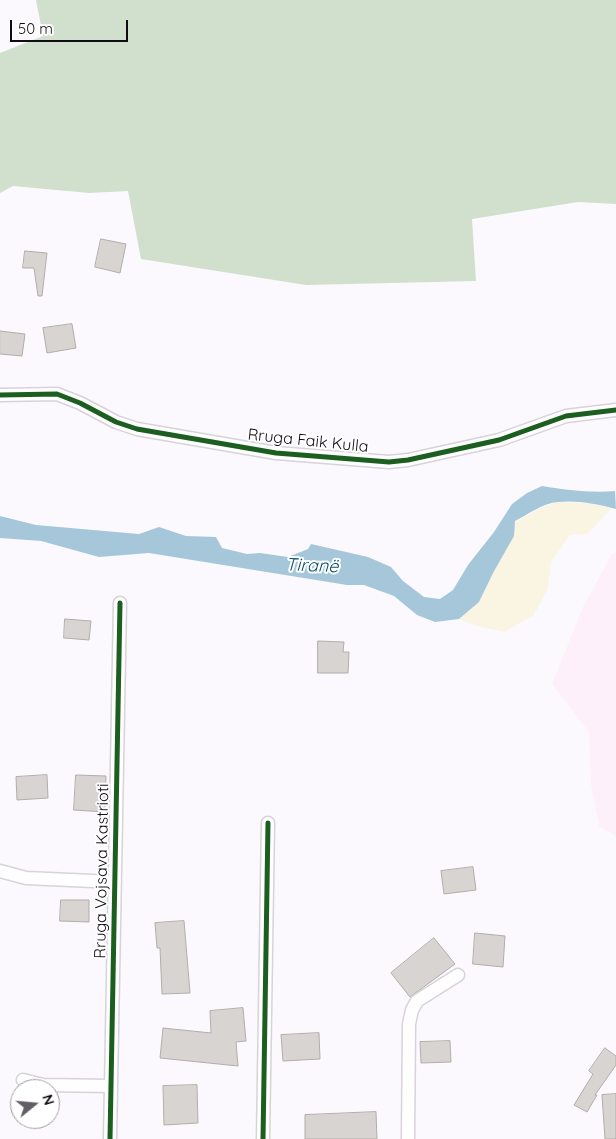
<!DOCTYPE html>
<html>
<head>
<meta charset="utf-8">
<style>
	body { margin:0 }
	#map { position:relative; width:616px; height:1139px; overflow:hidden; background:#fbf9fd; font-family:Quicksand,sans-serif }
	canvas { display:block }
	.north { position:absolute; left:10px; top:1079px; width:50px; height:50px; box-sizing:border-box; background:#fff; border:1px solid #a09da1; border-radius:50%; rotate:73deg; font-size:14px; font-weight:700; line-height:20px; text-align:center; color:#110b14 }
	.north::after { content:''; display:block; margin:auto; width:18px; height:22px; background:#635e66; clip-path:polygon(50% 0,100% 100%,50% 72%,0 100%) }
	.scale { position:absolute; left:10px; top:20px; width:118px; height:22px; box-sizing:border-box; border:2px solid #110b14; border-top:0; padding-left:6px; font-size:15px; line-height:18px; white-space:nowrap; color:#110b14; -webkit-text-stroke:4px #fff; paint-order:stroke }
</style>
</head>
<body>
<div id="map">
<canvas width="616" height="1139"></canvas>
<div class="north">N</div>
<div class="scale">50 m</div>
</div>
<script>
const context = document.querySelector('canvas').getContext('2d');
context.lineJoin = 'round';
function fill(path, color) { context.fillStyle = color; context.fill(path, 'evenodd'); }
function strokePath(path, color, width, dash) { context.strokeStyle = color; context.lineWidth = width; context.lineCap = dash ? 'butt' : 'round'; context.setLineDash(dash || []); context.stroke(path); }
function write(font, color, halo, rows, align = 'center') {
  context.font = font + ' Quicksand,sans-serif'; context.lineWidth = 4; context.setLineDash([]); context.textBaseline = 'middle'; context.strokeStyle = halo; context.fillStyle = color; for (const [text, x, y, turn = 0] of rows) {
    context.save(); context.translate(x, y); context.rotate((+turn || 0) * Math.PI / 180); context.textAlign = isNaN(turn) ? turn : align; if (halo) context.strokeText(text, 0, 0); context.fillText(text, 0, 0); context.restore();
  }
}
const industrial = new Path2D(`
	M616 552V836L599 826 591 784 589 732 552 684 583 607 612 554Z`);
const forest = new Path2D(`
	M36 0H616V204L578 202 472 219 476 281 306 285 141 259 128 191 89 193 13 186 0 193V53L43 36Z`);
const sand = new Path2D(`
	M556 502 585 503 612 508 587 534 570 535 551 562 548 588 534 615 504 632 477 626 459 619 479 602 515 522 537 510Z`);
const water = new Path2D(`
	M542 486C567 490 590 493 615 491L616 509C597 504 577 500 558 502 543 503 527 515 515 521L514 536 493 573 479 602 459 619 435 622 417 615 394 596 364 585H347L149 553 99 557 41 541 0 538V516L36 525 139 534 159 527 186 536 216 537 222 548 247 554 260 553 288 557 308 549 311 544 368 557 391 567 403 581 424 597 440 599 453 590 468 565 494 532 512 504 527 493Z`);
const building = new Path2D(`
	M101 239 126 244 120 273 95 267Z
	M25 251 47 253 42 296H38L34 268H23Z
	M72 324 76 348 47 353 43 328Z
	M0 331 25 334 22 356 0 354Z
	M65 619 91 621 89 640 64 638Z
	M318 641 344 642 343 652H349L348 673H318Z
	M47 775 48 798 17 800 16 777Z
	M76 775 106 776 105 812 74 810Z
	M473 867 476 890 444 894 441 871Z
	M61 900H89V922L60 921Z
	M184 921 190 993 162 994 160 948H157L155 923Z
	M475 933 505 936 503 967 473 964Z
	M434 938 455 964 410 997 391 973Z
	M243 1008 246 1041 236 1042 238 1066 160 1058 163 1028 211 1033 210 1011Z
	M319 1033 320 1059 283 1061 281 1035Z
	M450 1041 451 1062 421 1063 420 1042Z
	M605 1048 616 1056V1065L595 1095H597L587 1112 574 1105 593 1074 589 1071Z
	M197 1085 198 1123 164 1125 163 1086Z
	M616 1094V1139H605L602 1095Z
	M376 1112 377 1139H305V1115Z`);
const minor = new Path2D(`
	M0 395 57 394 80 403 116 422 137 429 276 453 389 462 408 460 499 440 566 416 616 410
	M0 871 26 878 115 882
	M23 1080 43 1085 111 1086
	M110 1139 120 603
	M263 1139 268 823
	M408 1139 409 1024 412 1010 417 1001 458 975`);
const cycleway = new Path2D(`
	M0 395 57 394 80 403 116 422 137 429 276 453 389 462 408 460 499 440 566 416 616 410
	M110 1139 120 603
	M263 1139 268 823`);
const streetNames = [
	["Rruga Faik Kulla",308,441,6],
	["Rruga Vojsava Kastrioti",102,871,-89]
];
const waterNames = [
	["Tiranë",312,566,2]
];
fill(industrial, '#fdf0fa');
fill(forest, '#d0e0cc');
fill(sand, '#faf4e2');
fill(water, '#a6c7da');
fill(building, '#d8d4d1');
strokePath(building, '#b1adaa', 1);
strokePath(minor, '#d7d3d9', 15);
strokePath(minor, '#fefeff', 12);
strokePath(cycleway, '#1b5e20', 5);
write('16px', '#110b14', '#fff', streetNames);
write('italic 18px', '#0b4d67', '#fff', waterNames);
</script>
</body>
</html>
